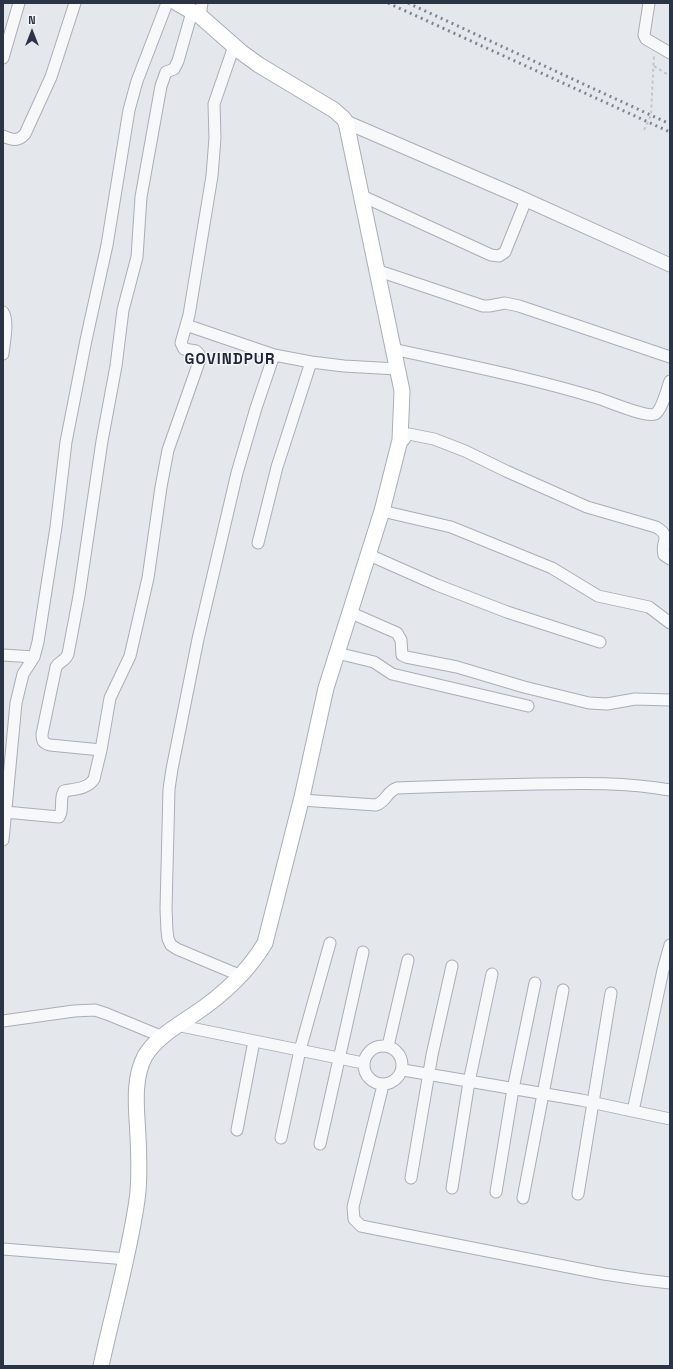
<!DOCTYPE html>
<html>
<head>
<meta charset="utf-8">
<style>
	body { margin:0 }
	#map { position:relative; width:673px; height:1369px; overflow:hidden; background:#e4e7ec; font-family:"Space Grotesk",sans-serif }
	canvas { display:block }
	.frame { position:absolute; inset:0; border:4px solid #2b3445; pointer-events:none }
	.north { position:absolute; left:12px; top:12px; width:40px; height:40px; -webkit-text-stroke:3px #f4f6f9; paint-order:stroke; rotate:0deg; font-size:11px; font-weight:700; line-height:16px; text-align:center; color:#2b3445 }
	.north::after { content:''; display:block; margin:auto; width:14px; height:18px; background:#2b3445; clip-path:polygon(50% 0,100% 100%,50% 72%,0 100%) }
</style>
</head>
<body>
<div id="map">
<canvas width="673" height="1369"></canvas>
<div class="frame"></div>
<div class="north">N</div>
</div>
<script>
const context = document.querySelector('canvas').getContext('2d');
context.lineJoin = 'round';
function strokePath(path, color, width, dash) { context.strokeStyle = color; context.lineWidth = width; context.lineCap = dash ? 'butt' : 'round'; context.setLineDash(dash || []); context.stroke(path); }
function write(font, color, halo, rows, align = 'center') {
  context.font = font + ' "Space Grotesk",sans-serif'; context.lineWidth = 3; context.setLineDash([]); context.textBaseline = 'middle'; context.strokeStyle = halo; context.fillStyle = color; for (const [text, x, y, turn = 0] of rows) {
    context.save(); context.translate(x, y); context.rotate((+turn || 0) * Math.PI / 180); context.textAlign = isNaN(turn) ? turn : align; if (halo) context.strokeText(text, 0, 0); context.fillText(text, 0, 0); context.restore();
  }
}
const path = new Path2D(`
	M654 66 670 76
	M644 130 651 115 654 55`);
const minor = new Path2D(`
	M649 3 644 35 646 39 670 53
	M200 16 202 3
	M3 58 19 3
	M3 136C12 140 18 142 25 134L51 77 75 3
	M360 195 491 255 499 256 505 252 526 200
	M376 270 483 306H489L505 303 519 306 670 357
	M3 312C9 321 4 343 3 354
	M186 325 274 355 311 362 344 366 397 369
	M393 349C460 364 528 377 594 397 606 400 645 418 655 414 662 410 667 389 670 381
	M400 440H404L407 435 409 434 434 439 465 451 506 471 587 507 656 527C673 537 660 541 664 555L670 559
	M382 511 451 527 552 568 598 596 649 607 670 623
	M258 543 277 467 311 362
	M367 554 437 585 507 612 600 642
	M349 612 397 633 401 640 402 655 406 657 457 667 524 687 589 703 607 704 635 699 670 700
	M337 653 374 662 392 674 528 706
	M3 655 34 657
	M101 750 50 745C43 743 42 741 42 734L56 667C59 661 65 662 68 654L79 596 102 441 116 366 123 310 137 257 141 197 161 86 166 72 174 69 178 61 192 12
	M301 800 376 805C386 802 387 791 397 788 444 786 490 785 537 784 582 783 626 782 670 790
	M5 812 59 817C64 810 59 799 64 791 74 789 88 789 94 779L101 750 110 698 130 656 148 578 161 487 168 450 199 362V354L196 351 184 349 181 343 189 315 212 176 215 138 214 104 234 46
	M3 840 16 703 23 674 34 657 38 642 56 527 66 442 86 340 107 245 129 110 137 81 167 3
	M239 975 177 949 171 945 168 939 167 931 166 909 169 789 172 769 198 639 237 473 256 408 274 355
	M3 1021 74 1011 95 1010 107 1014 163 1037
	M176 1025 363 1063
	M364 1065a19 19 0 1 1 38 0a19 19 0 1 1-38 0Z
	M388 1046 408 960
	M403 1070 581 1100 670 1119
	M383 1085 353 1207 354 1219 361 1226 604 1274 644 1280 670 1283
	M633 1111 663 970 670 945
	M237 1130 254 1041
	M281 1138 300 1050 330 943
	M320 1144 363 952
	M411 1178 432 1055 452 966
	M452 1188 469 1082 492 974
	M496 1192 513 1089 535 983
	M578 1194 611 993
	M523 1198 563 990
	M3 1249 127 1259`);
const tertiary = new Path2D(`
	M346 122 513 194 670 265`);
const secondary = new Path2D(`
	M101 1366C113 1311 129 1256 137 1200 140 1180 139 1158 138 1137 137 1112 132 1080 145 1056 156 1038 175 1027 193 1015 220 997 248 972 265 943L302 797 326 688 382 511 400 440 402 391 346 122 343 118 334 110 259 65 241 52 200 16 177 3`);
const rail = new Path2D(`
	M388 3 670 132
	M408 3 670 124`);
const districtNames = [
	["GOVINDPUR",230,360]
];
strokePath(minor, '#a9aeb7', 13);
strokePath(tertiary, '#a9aeb7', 15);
strokePath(secondary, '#a9aeb7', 17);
strokePath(path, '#c2c5cb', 2, [3, 3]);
strokePath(minor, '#f7f8fa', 11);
strokePath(tertiary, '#f7f8fa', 13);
strokePath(secondary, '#fff', 15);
strokePath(rail, '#7d8696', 3, [2, 4]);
context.letterSpacing = '1px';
write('bold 15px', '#1d2536', '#f4f6f9', districtNames);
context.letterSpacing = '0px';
</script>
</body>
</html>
